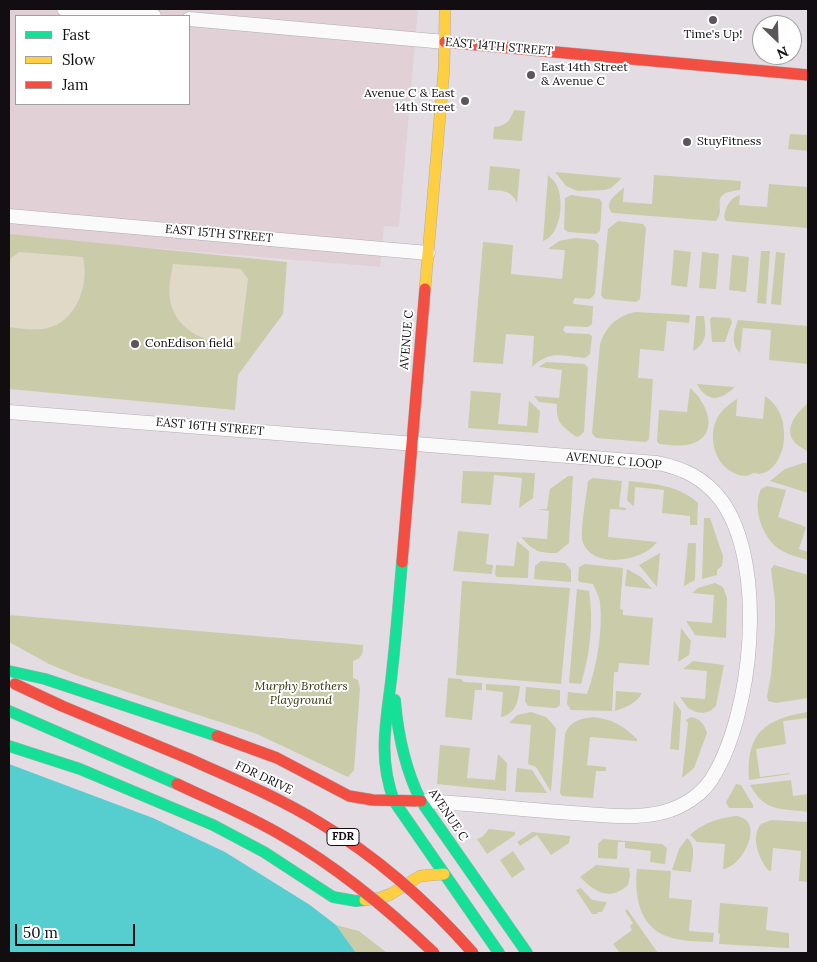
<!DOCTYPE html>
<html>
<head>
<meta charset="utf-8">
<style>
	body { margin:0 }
	#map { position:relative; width:817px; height:962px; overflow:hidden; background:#e3dde3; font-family:Lora,serif }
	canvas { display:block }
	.frame { position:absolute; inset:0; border:10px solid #110d11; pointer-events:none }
	.legend { position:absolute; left:15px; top:15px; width:175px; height:90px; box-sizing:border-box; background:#fff; border:1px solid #a09ea0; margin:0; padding:6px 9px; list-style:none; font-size:15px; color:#110d11 }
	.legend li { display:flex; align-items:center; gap:10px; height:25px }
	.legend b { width:25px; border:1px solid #a09ea0 }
	.north { position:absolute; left:752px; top:15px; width:50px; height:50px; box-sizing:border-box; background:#fff; border:1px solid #a09ea0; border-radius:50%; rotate:156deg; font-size:14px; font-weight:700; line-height:20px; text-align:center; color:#110d11 }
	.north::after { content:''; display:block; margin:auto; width:18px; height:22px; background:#5a565a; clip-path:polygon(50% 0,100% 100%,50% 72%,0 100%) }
	.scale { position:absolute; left:15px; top:924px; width:120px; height:22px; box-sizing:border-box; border:2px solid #110d11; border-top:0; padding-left:6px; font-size:15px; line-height:18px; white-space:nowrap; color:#110d11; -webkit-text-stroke:4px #fff; paint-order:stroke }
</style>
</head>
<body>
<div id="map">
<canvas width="817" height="962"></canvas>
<div class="frame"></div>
<ul class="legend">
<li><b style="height:6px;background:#16e098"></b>Fast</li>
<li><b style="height:6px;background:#ffcf43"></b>Slow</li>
<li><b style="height:6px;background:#f24e42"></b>Jam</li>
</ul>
<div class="north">N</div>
<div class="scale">50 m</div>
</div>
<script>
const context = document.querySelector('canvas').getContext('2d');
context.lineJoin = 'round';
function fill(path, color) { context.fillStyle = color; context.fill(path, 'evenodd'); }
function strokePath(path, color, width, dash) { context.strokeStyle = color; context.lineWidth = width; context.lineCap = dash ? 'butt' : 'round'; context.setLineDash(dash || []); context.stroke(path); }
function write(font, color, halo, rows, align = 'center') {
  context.font = font + ' Lora,serif'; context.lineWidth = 4; context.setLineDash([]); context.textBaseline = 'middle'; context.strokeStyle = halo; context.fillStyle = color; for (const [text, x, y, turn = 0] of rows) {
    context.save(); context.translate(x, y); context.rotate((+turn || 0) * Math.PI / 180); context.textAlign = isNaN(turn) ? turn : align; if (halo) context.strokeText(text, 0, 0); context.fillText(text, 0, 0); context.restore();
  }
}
const industrial = new Path2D(`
	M9 9H418L399 227 384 226 380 267 9 236ZM16 16H189V104H16Z`);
const green = new Path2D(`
	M514 110 525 111 522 141 493 139 494 127C506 126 510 121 514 110Z
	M790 134 808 135V151L788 149Z
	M490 166 520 169 517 203C511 189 501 191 488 190Z
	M555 172 622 178 611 188 605 190 578 191 566 186Z
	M548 175C551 178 554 181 556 184 565 199 561 235 543 241Z
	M654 175 741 181 740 190C706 193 728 208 716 221L612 213C603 201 617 195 624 187L623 202 652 204Z
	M769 184 808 187V228L726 221 724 217C726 207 729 198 740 195L739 205 767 207Z
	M571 195 600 199 602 203 600 231 596 234 568 232 564 229 565 198Z
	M618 221 643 224 646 228 640 299 636 302 604 299 601 295 608 229Z
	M9 234 287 262 283 314 238 375 235 410 9 389Z
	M575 238 595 240 599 245 595 294 590 299 575 298 573 302 574 304 593 306 592 324 588 327 565 326 563 330 566 333 589 334 592 336 590 354 585 358C562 356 550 350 532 367L534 336 506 334 503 364 473 362 483 242 513 245 511 274 562 279 565 250 548 249 559 241Z
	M674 250 691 252 687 287 671 285Z
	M761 251H770L766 304 757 303Z
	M702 252 719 254 716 289 699 288Z
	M776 252 785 253 781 305 771 304Z
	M732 255 749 257 746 292 729 290Z
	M635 312 690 315 689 323 667 321 664 351 640 349 638 378 653 379 649 439 646 442 596 438 592 433 600 344C606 326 617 316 635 312Z
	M696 316H704C706 331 708 343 693 351Z
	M712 317 730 318 732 322 725 342H712L710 319Z
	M738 320 808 326V364L769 360 771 330 743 328 740 353C730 343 734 332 738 320Z
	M546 362 585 364 588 368 584 432 578 437 575 436C561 425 556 423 557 404L539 402 534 396 559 398 562 370 539 367Z
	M697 384 735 387C721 400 708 404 697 384Z
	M690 388C707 402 721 435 691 444 681 447 670 445 659 444L657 441 659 410 687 412Z
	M471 391 501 393 498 424 527 426 529 401 540 411 538 433 468 428Z
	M765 396C779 406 784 418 784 435 785 449 776 473 759 474 758 474 757 473 755 473 751 473 750 476 745 476 724 474 712 454 713 435 714 417 723 408 737 399L736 416 763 419Z
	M808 403V451C779 439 790 418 808 403Z
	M803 463H808V493L770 481 785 469Z
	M463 471 535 473 533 498 519 508 522 478 494 475 491 505 461 503Z
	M568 476H573L569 543 557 553C537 553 534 551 521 537L547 539 549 511 537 509H547L550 489Z
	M593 478 622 481 619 507 626 508V510L610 509 608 537 657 542C644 561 594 570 583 543 579 534 587 493 588 481Z
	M629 481C654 484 679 485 698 503L697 525H690V516L662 513 664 490 635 487 634 506 632 505 627 500Z
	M767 486 786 490 778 517 806 527 799 549 808 552V560C798 557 788 555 779 549 762 537 752 508 761 489Z
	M704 518H710L723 556 722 566 717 570V575L702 579Z
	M458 531 489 534 486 564 493 565 492 574 453 571Z
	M517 541 529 551 528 578 497 577 495 575 496 565 514 566Z
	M688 543H696L695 580 684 586Z
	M660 553 657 587 639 565Z
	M541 561 565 563 571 570V582L534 579 535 566Z
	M585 564 623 568 620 609 623 610V615L653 618 649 665 619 663 618 672H614L612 711 571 710 567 704 568 692 587 694C597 666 603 631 600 602 599 596 595 589 593 584L580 582 578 580 579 567Z
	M774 565 808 575V698L776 703 768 701 767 696 771 675 775 628V602L771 569Z
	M627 569 641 577 652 589 625 586Z
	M462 581 570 588 561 684 456 675Z
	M715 583 723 587 727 598 726 638 695 635 686 621 712 623 714 595 692 593 698 588Z
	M577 589 589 591C594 620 590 655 581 684L569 683Z
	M9 615 363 645C363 654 362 658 353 661V678L358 680 360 689 354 770 348 777 257 734 78 676 49 664 9 642Z
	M681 628 691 641 689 655 678 662Z
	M693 661 724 665 716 706 710 711 703 713 696 712 688 708 680 697 705 699 707 671 683 669Z
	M448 678 461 679 464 682 482 683V690H475L472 720 445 717Z
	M486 684 520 686C518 701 517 713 501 717L503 692 486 690Z
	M526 687 560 690V705L556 708 528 706 525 701Z
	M616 691 642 693C637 703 625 708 615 711Z
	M674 701 681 711 679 750 670 749Z
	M531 712 546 717 556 728 551 792 536 767 528 764 531 725 509 723 517 715Z
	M808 712V718L783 721 786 744 756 749 760 777 790 773V774L749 780C746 733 764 719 808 712Z
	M593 717C614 720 622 725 637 739V741L590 737 587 765 606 767V771H596L593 798 562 796 560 793 565 734C570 721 580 719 593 717Z
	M691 717C701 719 704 724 707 733L694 768 682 778 688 723 686 720Z
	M440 745 470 748 467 778 495 780 498 754 507 763 506 791 437 784Z
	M517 768 532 770 547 793 515 792Z
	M791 780 793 796 808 794V812C781 808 765 813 750 785Z
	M736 784 741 785 753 805V808H729L726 802Z
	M736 816C767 820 742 868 723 869L725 844 697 842 690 835C703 823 718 818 736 816Z
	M771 820 808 822V882L799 881 801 851 773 848 771 871 768 870C759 859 750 837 761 824Z
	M489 829 515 832V835L487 854 477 839 482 837Z
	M532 832 570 836 569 843 551 855 537 835 520 846 517 842Z
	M687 838C697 846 692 860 691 872L672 870 679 849Z
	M603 839 662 844 667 848 665 864 650 862 651 851 625 848V842H618L617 859 598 858V844Z
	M513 851 525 869 512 878 500 860Z
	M596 865 629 868 630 876 628 885C609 902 595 892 580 877Z
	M637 869 671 871 669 898 692 900 689 931 714 933 713 942C698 941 681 942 666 936 639 926 634 894 637 869Z
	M581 888 592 900 607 902 602 912H598L597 914H592L576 890Z
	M720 903 768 907 766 930 789 933V948L719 944 720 934 718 933Z
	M627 909 658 953H620L613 944 632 930 630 926 633 923 625 911Z
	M336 925 359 931 387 953H356Z`);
const sand = new Path2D(`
	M19 252 83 257C89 281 79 314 56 325 42 332 23 329 9 327L10 259Z
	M173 264 241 269 248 279 240 342C211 347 174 331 170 299 168 288 171 275 173 264Z`);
const water = new Path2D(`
	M9 764 153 818 225 852 310 905 336 925 356 953H9Z`);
const street = new Path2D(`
	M64 9 154 16
	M189 19 445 42
	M9 216 428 253
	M9 412 657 463C683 468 704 478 721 500 768 564 753 715 711 780 704 791 692 800 680 806 648 822 606 815 572 813 521 810 471 803 421 801`);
const fast = new Path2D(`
	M9 671 45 679 217 736
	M395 700C398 736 405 769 421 801
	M9 711 177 784
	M9 746 80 769 213 825 264 852 333 897 356 901 365 900
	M394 801C377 754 387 720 392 672 396 636 399 598 402 562
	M394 801 499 953
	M421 801 527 953`);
const slow = new Path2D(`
	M425 289 444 69 445 9
	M365 900 380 898 391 894 420 876 444 874`);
const jam = new Path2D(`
	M445 42 808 75
	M402 562 425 289
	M15 684 62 706 187 758
	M217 736 277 758 349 796 373 800 421 801`);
const jamBridge = new Path2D(`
	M187 758C232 778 278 797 320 823 379 858 428 902 473 953
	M177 784C213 801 249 816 283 836 339 868 388 909 434 953`);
const markers = [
	[713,20,5,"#5a565a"],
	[531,75,5,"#5a565a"],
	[465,101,5,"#5a565a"],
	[687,142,5,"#5a565a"],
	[135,344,5,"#5a565a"]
];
const shields = [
	[343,837,32]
];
const shieldNames = [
	["FDR",343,837]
];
const poiNames = [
	["Time's Up!",713,35,"center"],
	["East 14th Street",541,68],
	["& Avenue C",541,82],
	["Avenue C & East",455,94,"right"],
	["14th Street",455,108,"right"],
	["StuyFitness",697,142],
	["ConEdison field",145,344]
];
const streetNames = [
	["EAST 14TH STREET",499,47,5],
	["EAST 15TH STREET",219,234,5],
	["AVENUE C",407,340,-85],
	["EAST 16TH STREET",210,427,5],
	["AVENUE C LOOP",614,461,5],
	["FDR DRIVE",264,778,25],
	["AVENUE C",448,815,56]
];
const parkNames = [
	["Murphy Brothers",301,687],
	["Playground",301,701]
];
fill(industrial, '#e1d0d5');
fill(green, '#cacba8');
fill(sand, '#e1d9c7');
fill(water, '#56ced0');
strokePath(street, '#b0acb0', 15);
strokePath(fast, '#b0acb0', 12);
strokePath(slow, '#b0acb0', 12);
strokePath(jam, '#b0acb0', 12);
strokePath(street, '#fbfafb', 14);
strokePath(fast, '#16e098', 11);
strokePath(slow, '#ffcf43', 11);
strokePath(jam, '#f24e42', 11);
strokePath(jamBridge, '#a9a5b4', 12, []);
strokePath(jamBridge, '#f24e42', 11);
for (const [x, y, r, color] of markers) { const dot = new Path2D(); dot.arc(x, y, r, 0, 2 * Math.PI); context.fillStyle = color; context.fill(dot); strokePath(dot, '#fff', 2); }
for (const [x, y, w] of shields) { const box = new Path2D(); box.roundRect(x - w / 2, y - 8.5, w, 17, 4); context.fillStyle = '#fff'; context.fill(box); strokePath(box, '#110d11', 1); }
write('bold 11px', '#110d11', null, shieldNames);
write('12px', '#110d11', '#fff', poiNames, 'left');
write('12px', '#110d11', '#fff', streetNames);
write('italic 12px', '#303307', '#fff', parkNames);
</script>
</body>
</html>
